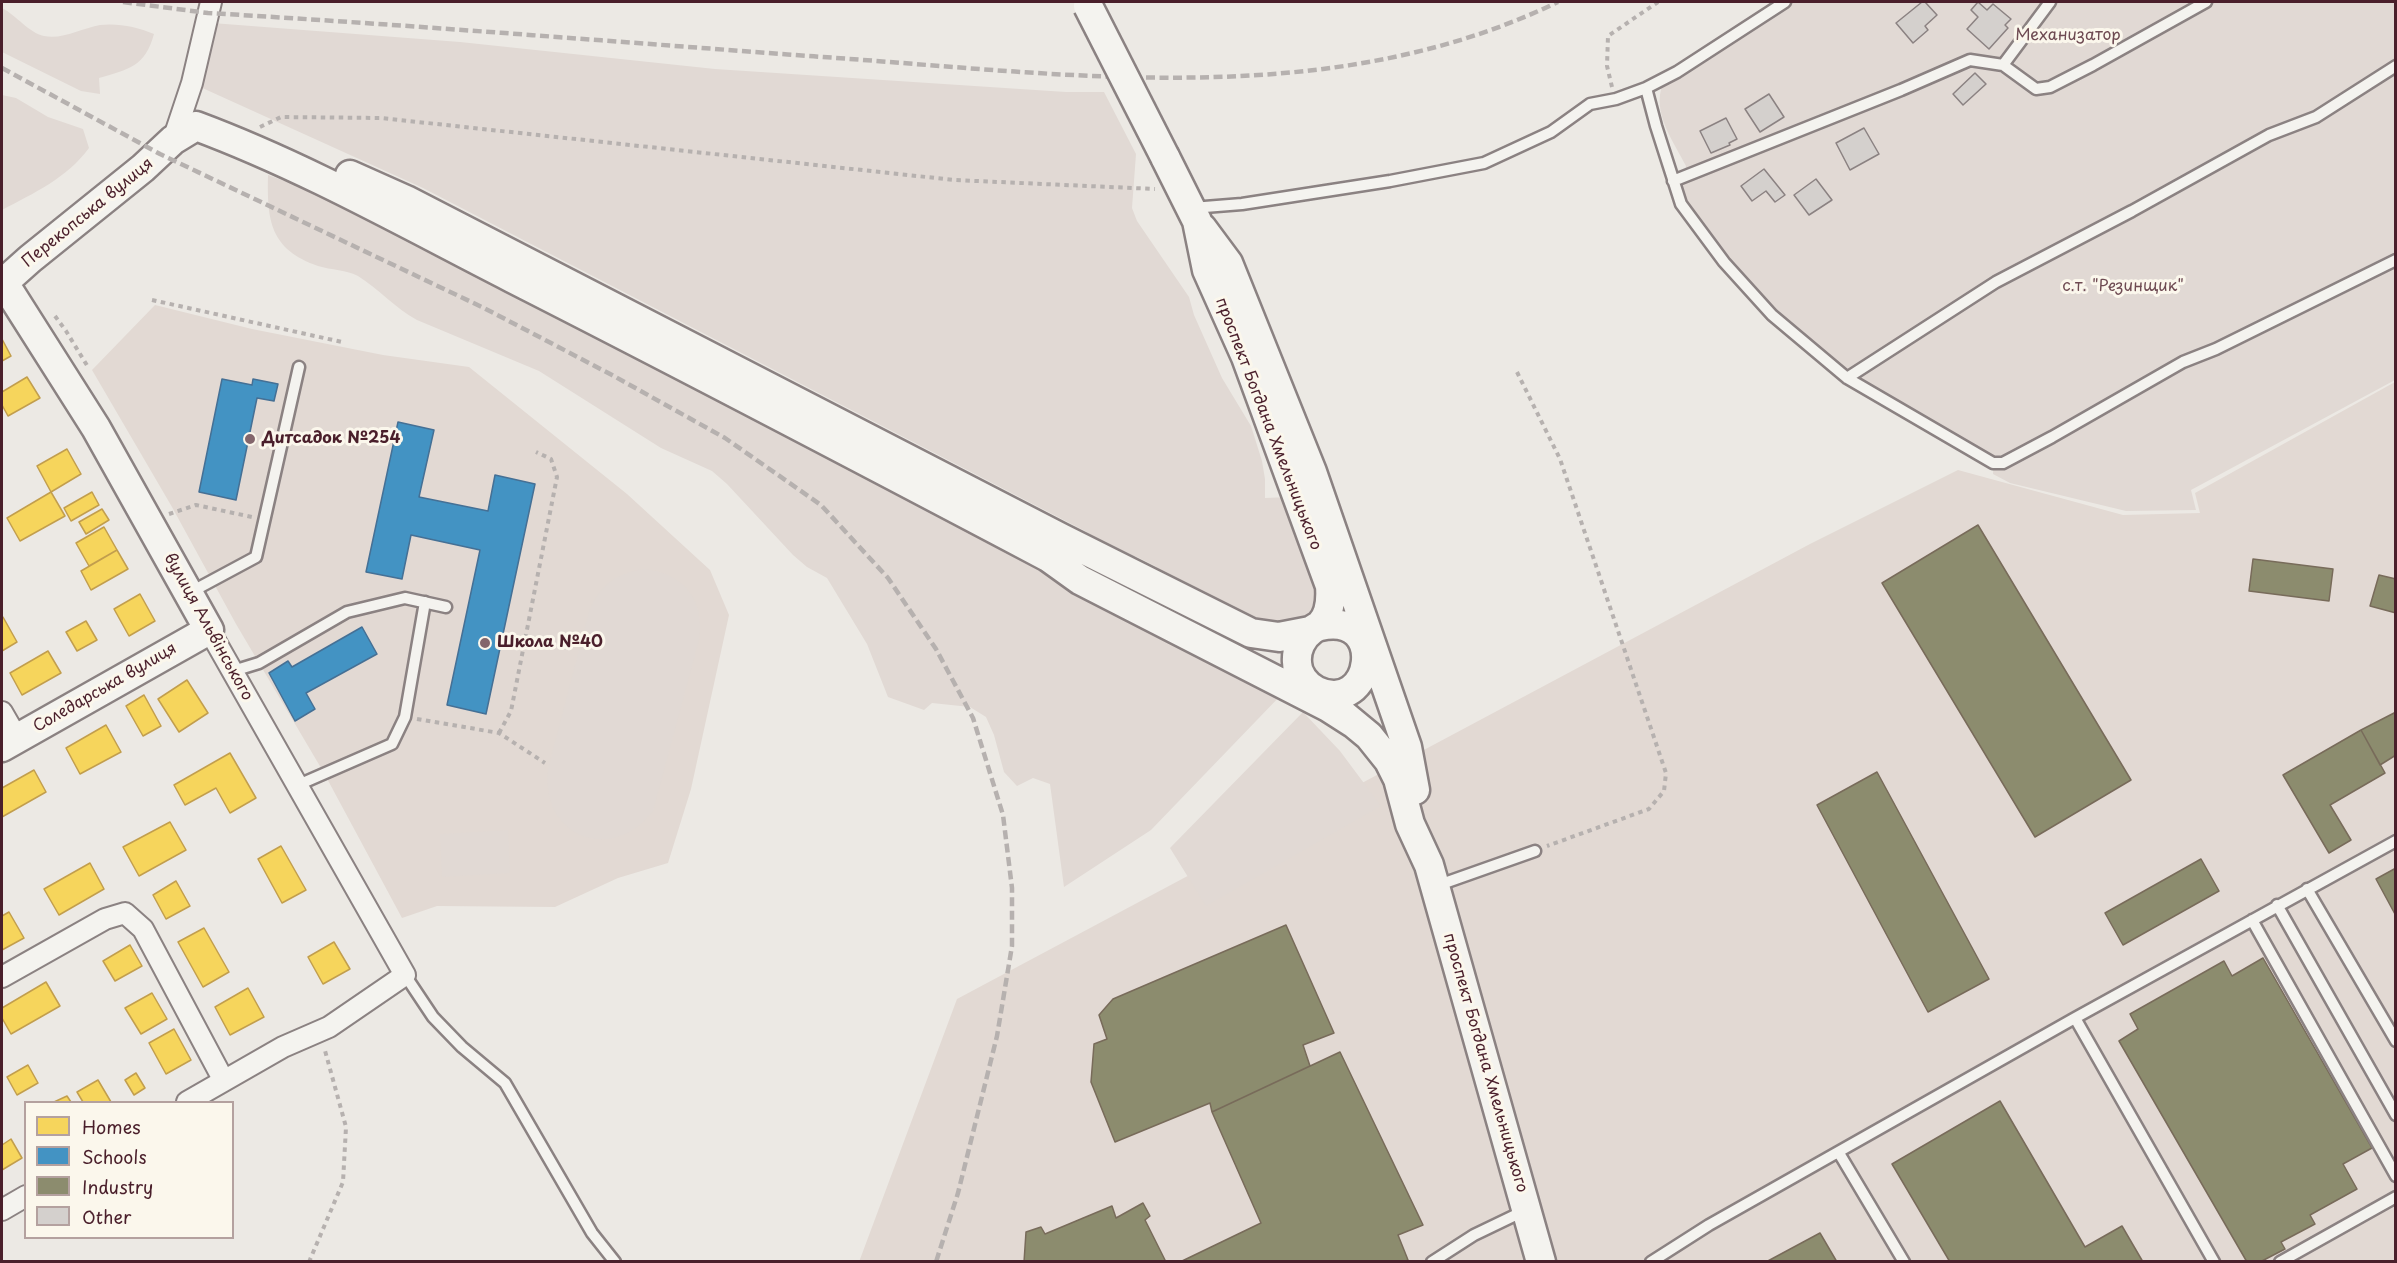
<!DOCTYPE html>
<html>
<head>
<meta charset="utf-8">
<style>
	body { margin:0 }
	#map { position:relative; width:2397px; height:1263px; overflow:hidden; background:#ece9e4; font-family:"Playpen Sans",sans-serif }
	canvas { display:block }
	.frame { position:absolute; inset:0; border:3px solid #4a1f2b; pointer-events:none }
	.legend { position:absolute; left:24px; top:1101px; width:210px; height:138px; box-sizing:border-box; background:#fbf7ec; border:2px solid #b4a19f; margin:0; padding:8px 10px; list-style:none; font-size:18px; color:#4a1f2b }
	.legend li { display:flex; align-items:center; gap:12px; height:30px }
	.legend b { width:30px; border:2px solid #b4a19f }
</style>
</head>
<body>
<div id="map">
<canvas width="2397" height="1263"></canvas>
<div class="frame"></div>
<ul class="legend">
<li><b style="height:16px;background:#f6d55c"></b>Homes</li>
<li><b style="height:16px;background:#4393c3"></b>Schools</li>
<li><b style="height:16px;background:#8c8c6e"></b>Industry</li>
<li><b style="height:16px;background:#d4d0cd"></b>Other</li>
</ul>
</div>
<script>
const context = document.querySelector('canvas').getContext('2d');
context.lineJoin = 'round';
function fill(path, color) { context.fillStyle = color; context.fill(path, 'evenodd'); }
function strokePath(path, color, width, dash) { context.strokeStyle = color; context.lineWidth = width; context.lineCap = dash ? 'butt' : 'round'; context.setLineDash(dash || []); context.stroke(path); }
function write(font, color, halo, rows, align = 'center') {
  context.font = font + ' "Playpen Sans",sans-serif'; context.lineWidth = 6; context.setLineDash([]); context.textBaseline = 'middle'; context.strokeStyle = halo; context.fillStyle = color; for (const [text, x, y, turn = 0] of rows) {
    context.save(); context.translate(x, y); context.rotate((+turn || 0) * Math.PI / 180); context.textAlign = isNaN(turn) ? turn : align; if (halo) context.strokeText(text, 0, 0); context.fillText(text, 0, 0); context.restore();
  }
}
const built = new Path2D(`
	M155 305 252 329 383 355 469 367 627 494 710 570 729 615 691 789 668 863 618 878 555 907 437 906 402 918 324 773 236 624 172 507 92 370Z
	M2395 382V1261L859 1262 957 999 1810 544 1958 470 2123 515 2200 513 2195 493Z`);
const green = new Path2D(`
	M1787 2H2047L2008 53 2007 71 2035 94 2060 86 2212 2H2395V380L2191 490 2196 510 2126 511 2010 483 1993 474 1994 459 1838 367 1780 319 1722 250 1680 193 1686 166C1674 142 1651 112 1663 84Z
	M2051 2H2201L2051 84 2038 86 2006 64Z
	M2 8C16 15 29 33 44 36 62 40 83 28 100 25 119 23 137 27 154 34 145 67 129 69 99 78L100 94 81 91 2 52Z
	M212 23 460 42 715 69 1066 92H1104L1136 154 1132 208 1137 221 1189 297 1194 315 1222 378 1251 426 1262 461 1265 479V498L1290 497 1324 590 1317 608 1306 617 1289 624 1275 625 1243 617 1171 578 1155 566 1137 557 1118 553 1085 531 423 188 198 86Z
	M2 95 16 98 48 117 83 129 89 148C67 178 34 193 2 210Z
	M268 175 307 189 330 190 1283 693 1151 830 1064 887 1050 784 1033 778 1017 786 1004 772 994 735 986 717 970 707 932 703 924 710 888 697 867 644 827 578 807 567 793 555 727 484 712 471 661 448 539 371 417 320C395 308 379 289 358 276 347 270 331 270 318 266 270 249 267 221 268 175Z
	M644 569C684 573 705 600 699 640L653 811C612 865 540 837 548 769L589 612C599 586 616 573 644 569Z
	M1303 712 1340 751 1381 806 1206 906 1170 848Z
	M508 830 510 873 442 877 440 834Z`);
const homes = new Path2D(`
	M2 339 11 356 2 361Z
	M27 377 40 398 8 416 2 405V392Z
	M67 449 81 474 51 492 37 466Z
	M51 492 65 516 20 541 7 518Z
	M92 492 99 505 71 521 64 508Z
	M102 509 109 520 86 534 79 522Z
	M104 527 117 550 89 566 76 543Z
	M117 550 128 569 91 590 81 571Z
	M140 594 155 621 129 636 114 609Z
	M3 617 17 642 2 651V617Z
	M86 621 97 640 77 651 66 632Z
	M48 651 61 673 22 695 10 673Z
	M187 680 208 713 179 732 158 699Z
	M144 695 161 726 143 736 126 706Z
	M106 725 121 752 80 774 66 748Z
	M230 753 256 798 230 813 216 788 185 805 174 785Z
	M34 770 46 792 2 817V788Z
	M170 822 186 850 139 876 123 847Z
	M281 846 306 890 282 903 258 859Z
	M90 863 104 889 59 915 44 889Z
	M176 881 190 906 166 919 153 895Z
	M9 912 24 938 2 950V916Z
	M204 928 229 972 203 987 178 942Z
	M334 942 350 969 323 984 308 957Z
	M130 945 142 966 115 981 103 961Z
	M46 982 60 1006 11 1034 2 1018V1008Z
	M248 988 264 1017 230 1035 215 1007Z
	M152 993 167 1019 141 1034 125 1008Z
	M174 1029 191 1060 166 1074 149 1043Z
	M28 1065 38 1083 17 1095 7 1077Z
	M136 1073 145 1088 134 1095 125 1080Z
	M98 1080 111 1102H83L77 1092Z
	M67 1096 71 1102H54Z
	M11 1139 22 1158 2 1170V1145Z`);
const schools = new Path2D(`
	M222 379 252 385 253 379 278 384 274 401 257 398 236 500 199 492Z
	M398 422 434 430 419 497 488 511 495 475 535 484 486 714 447 705 480 550 411 535 402 579 366 572Z
	M362 627 377 654 306 693 315 709 295 721 269 673 288 661 292 667Z`);
const industry = new Path2D(`
	M1978 525 2131 780 2035 837 1882 583Z
	M2253 559 2333 569 2329 601 2249 591Z
	M2379 575 2396 579V613L2370 606Z
	M2396 712V755L2380 765 2361 730Z
	M2361 730 2385 773 2330 805 2351 840 2329 853 2283 775Z
	M1877 772 1989 979 1928 1012 1817 805Z
	M2201 859 2219 891 2123 945 2105 913Z
	M2396 868V916L2376 879Z
	M1286 925 1334 1033 1303 1045 1310 1066 1212 1112 1210 1103 1115 1142 1091 1082 1094 1044 1107 1039 1099 1015 1113 999Z
	M2263 958 2372 1148 2343 1164 2357 1189 2310 1215 2315 1224 2281 1242 2285 1249 2260 1262H2247L2119 1041 2138 1029 2130 1014 2224 961 2232 976Z
	M1340 1052 1423 1225 1398 1235 1408 1260 1404 1262H1180L1261 1223 1212 1112Z
	M2000 1101 2085 1247 2122 1226 2143 1262H1950L1892 1164Z
	M1143 1203 1150 1216 1145 1220 1166 1262H1024L1026 1232 1041 1227 1045 1234 1112 1206 1116 1218Z
	M1820 1233 1837 1262H1766Z`);
const building = new Path2D(`
	M1922 2H1925L1937 15 1925 26 1928 30 1913 43 1896 23Z
	M1978 2 1987 10 1993 4 2011 19 2005 25 2008 28 1989 49 1967 29 1978 17 1971 10Z
	M1975 73 1986 84 1963 105 1953 94Z
	M1769 94 1784 117 1760 132 1745 109Z
	M1726 118 1737 139 1729 143 1730 145 1711 153 1700 131Z
	M1864 128 1879 154 1850 170 1836 143Z
	M1764 169 1785 195 1775 202 1766 191 1752 201 1741 186Z
	M1816 179 1832 200 1809 215 1794 195Z`);
const path = new Path2D(`
	M1612 87 1607 66 1608 36 1658 2
	M260 127 281 117 381 118 954 180 1155 189
	M152 300 342 342
	M55 316 66 331 88 367
	M1517 372 1560 459 1666 773 1664 791 1649 809 1547 846
	M169 514 196 505 252 517
	M417 719 499 733 545 763
	M499 733 511 711 557 477 551 459 536 452
	M309 1262 343 1182 346 1127 324 1047`);
const lane = new Path2D(`
	M2003 65 2050 2
	M1646 88 1656 126 1681 204 1724 262 1772 315 1847 378 1993 463H2003L2052 437 2183 362 2216 349 2396 260
	M1673 181 1901 90 1970 60 2003 65 2036 89 2050 87 2093 65 2206 2
	M1192 208 1242 204 1390 181 1484 163 1551 132 1590 104 1616 99 1646 88 1677 72 1785 2
	M1847 378 1996 282 2132 211 2269 135 2316 117 2396 66
	M189 593 256 557 299 367
	M233 671 259 663 347 612 405 598 446 607
	M298 785 392 744 405 717 425 602
	M1436 886 1535 851
	M2307 889 2396 1041
	M2277 905 2396 1115
	M2252 920 2396 1176
	M405 975 433 1017 462 1047 505 1083 592 1233 615 1262
	M2075 1018 2214 1262
	M1839 1153 1904 1262
	M1432 1262 1474 1235 1526 1210
	M1651 1262 1709 1225 2075 1018 2396 841
	M2280 1262 2396 1197`);
const street = new Path2D(`
	M173 140 192 83 211 2
	M2 712 17 738
	M2 977 105 919 125 913 143 929 224 1081
	M187 1102 283 1047 329 1027 405 975 209 630
	M2 1210 26 1196`);
const secondary = new Path2D(`
	M196 126C306 167 408 225 512 278 691 369 870 463 1048 557L1080 580 1328 707 1353 723
	M1165 157 1197 221 1207 270 1246 357 1330 586C1331 599 1330 615 1320 625 1319 626 1313 629 1312 630 1302 637 1296 650 1297 662 1297 674 1306 686 1317 691 1373 717 1390 611 1320 626
	M350 175 406 200 1061 538 1251 633 1279 637 1310 631
	M1202 228 1228 263 1312 472 1407 747 1415 790
	M2 284 30 259 143 168 173 140 196 126
	M1340 712 1369 736 1389 761 1398 779 1410 824 1429 865 1541 1262
	M2 747 209 630 96 428 4 283`);
const rail = new Path2D(`
	M123 2 208 13C413 25 618 42 823 57 1069 74 1327 113 1558 2
	M2 68 160 154 484 308 612 375 725 438 821 505 888 578 936 649 973 718 1003 815 1012 888V946L997 1036 958 1193 936 1262`);
const secondaryBridge = new Path2D(`
	M1088 6 1165 157`);
const markers = [
	[250,439,6,"#83666c"],
	[485,643,6,"#83666c"]
];
const parkNames = [
	["Механизатор",2068,36],
	["с.т. \"Резинщик\"",2123,287]
];
const streetNames = [
	["Перекопська вулиця",88,213,-39],
	["проспект Богдана Хмельницького",1268,424,69],
	["вулиця Альвінського",208,627,61],
	["Соледарська вулиця",105,688,-30],
	["проспект Богдана Хмельницького",1485,1063,74]
];
const poiNames = [
	["Дитсадок №254",262,439],
	["Школа №40",497,643]
];
fill(built, '#e2d9d3');
fill(green, '#e1d9d4');
fill(homes, '#f6d55c');
strokePath(homes, '#c29e4d', 1.5);
fill(schools, '#4393c3');
strokePath(schools, '#457095', 1.5);
fill(industry, '#8c8c6e');
strokePath(industry, '#786b5a', 1.5);
fill(building, '#d4d0cd');
strokePath(building, '#8b8282', 1.5);
strokePath(lane, '#8b8282', 15);
strokePath(street, '#8b8282', 24);
strokePath(secondary, '#8b8282', 33);
strokePath(path, '#b6b1af', 4, [4.5, 4.5]);
strokePath(lane, '#f4f3ef', 10);
strokePath(street, '#f4f3ef', 20);
strokePath(secondary, '#f4f3ef', 28);
strokePath(rail, '#b6b1af', 4.5, [9, 4.5]);
strokePath(secondaryBridge, '#8b8282', 33, []);
strokePath(secondaryBridge, '#f4f3ef', 28);
for (const [x, y, r, color] of markers) { const dot = new Path2D(); dot.arc(x, y, r, 0, 2 * Math.PI); context.fillStyle = color; context.fill(dot); strokePath(dot, '#fbf7ec', 2); }
write('16px', '#6e4a52', '#fbf7ec', parkNames);
write('16px', '#4a1f2b', '#fbf7ec', streetNames);
write('bold 16px', '#4a1f2b', '#fbf7ec', poiNames, 'left');
</script>
</body>
</html>
